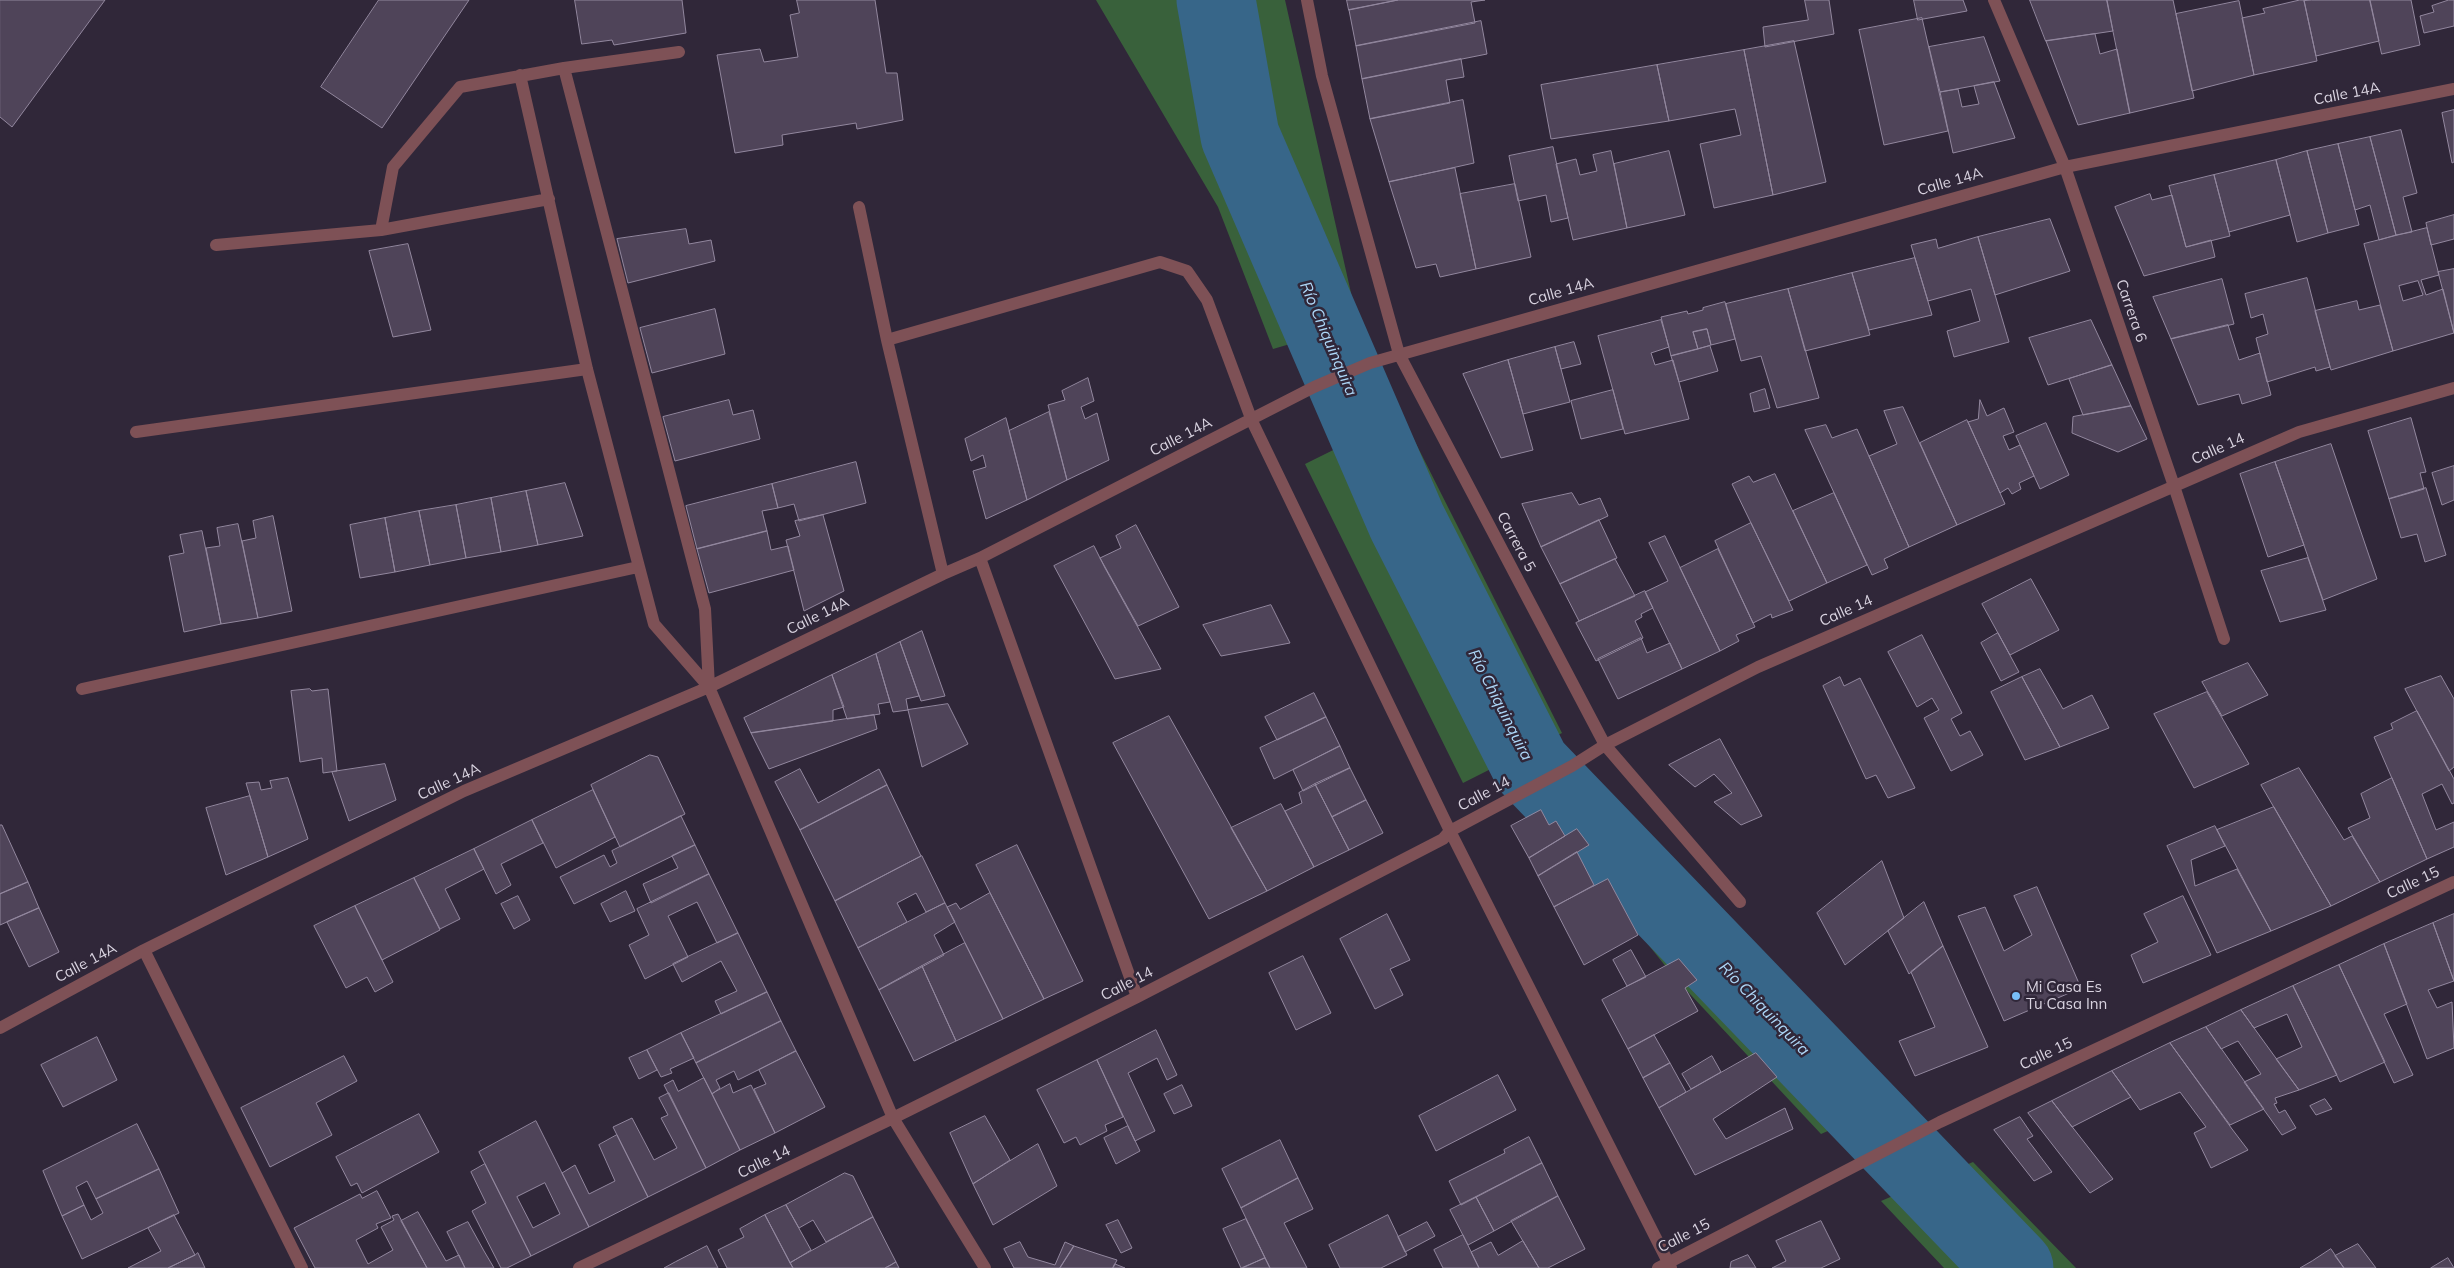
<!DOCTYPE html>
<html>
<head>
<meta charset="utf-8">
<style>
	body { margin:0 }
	canvas { display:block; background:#302739 }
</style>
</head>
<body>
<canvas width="2454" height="1268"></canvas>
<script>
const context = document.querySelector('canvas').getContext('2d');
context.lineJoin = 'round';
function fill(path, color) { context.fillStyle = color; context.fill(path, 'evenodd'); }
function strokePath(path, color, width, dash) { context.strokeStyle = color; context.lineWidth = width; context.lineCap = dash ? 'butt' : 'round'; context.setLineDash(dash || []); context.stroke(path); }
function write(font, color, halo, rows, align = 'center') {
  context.font = font + ' Mulish,sans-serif'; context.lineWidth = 5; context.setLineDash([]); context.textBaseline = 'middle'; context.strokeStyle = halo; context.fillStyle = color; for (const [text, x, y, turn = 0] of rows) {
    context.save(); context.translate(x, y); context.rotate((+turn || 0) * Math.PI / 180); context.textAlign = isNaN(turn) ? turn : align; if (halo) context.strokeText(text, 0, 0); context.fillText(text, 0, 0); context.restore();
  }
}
const forest = new Path2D(`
	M1096 0H1285L1358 324 1273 349 1218 207Z
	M1402 416 1562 733 1463 783 1305 464Z
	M1603 788 1900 1099 1821 1134 1675 978 1551 823Z
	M1973 1162 2076 1268H1944L1881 1201Z`);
const river = new Path2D(`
	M1216 0 1240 136 1407 522 1531 766 2014 1268`);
const building = new Path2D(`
	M0 0H105L12 127 0 117Z
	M379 0H469L382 128 321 87Z
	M575 0H682L686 33 614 45 612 40 582 44Z
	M797 0H875L886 73H897L903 120 857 129 856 123 782 135 783 145 735 153 717 55 760 49 764 62 798 57 790 15 799 13Z
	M1347 0H1398L1349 10Z
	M1398 0H1485L1471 2 1475 23 1356 46 1349 10Z
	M1805 0H1829L1834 34 1765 47 1763 27 1808 20Z
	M1914 0H1963L1967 11 1918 20Z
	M2030 0H2107L2113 31 2046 41Z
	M2107 0H2173L2194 98 2130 113Z
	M2300 0H2304L2317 61 2254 75 2242 18 2265 13 2263 9Z
	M2312 0H2370L2379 41 2316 56 2304 1Z
	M2370 0H2411L2420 45 2382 54Z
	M2449 0H2454V26L2424 33 2420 16 2434 12 2432 6Z
	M2239 1 2254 75 2192 91 2176 14Z
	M1922 18 1948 131 1884 145 1859 30Z
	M1481 21 1487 54 1362 79 1356 46Z
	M2095 34 2100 54 2117 49 2130 113 2078 125 2046 41Z
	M1984 37 2000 81 1940 92 1929 47Z
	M1794 41 1826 182 1773 195 1744 50Z
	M1744 50 1773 195 1714 208 1700 144 1741 135 1735 109 1669 121 1657 65Z
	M1461 59 1464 77 1446 80 1450 103 1370 119 1362 79Z
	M1657 65 1669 121 1551 139 1541 85Z
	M1994 82 2015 138 1953 153 1940 92 1958 89 1962 107 1979 104 1974 86Z
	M1463 100 1474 163 1389 182 1370 119Z
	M2454 110V162L2452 163 2442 113Z
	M2401 130 2417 193 2403 197 2412 232 2396 235 2370 137Z
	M2370 137 2396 235 2379 240 2370 205 2355 210 2338 144Z
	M2338 144 2359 225 2328 233 2307 151Z
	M1553 147 1568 218 1551 222 1546 195 1518 201 1509 156Z
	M1611 151 1627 228 1573 240 1556 164 1576 159 1580 175 1597 171 1593 155Z
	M1669 151 1685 215 1627 228 1614 164Z
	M2307 151 2328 233 2297 242 2276 160Z
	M2276 160 2290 215 2229 232 2214 175Z
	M1455 168 1476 269 1440 277 1436 264 1416 268 1389 182Z
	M2214 175 2230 236 2186 247 2169 186Z
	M1515 184 1531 257 1476 269 1460 194Z
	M2150 194 2152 200 2172 195 2186 247 2211 240 2215 257 2144 276 2115 207Z
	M2454 215V239L2431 245 2426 223Z
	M2050 219 2070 271 1995 295 1978 237Z
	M2427 228 2439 275 2421 280 2426 295 2443 289 2454 333 2393 351 2364 244ZM2418 281 2423 295 2403 301 2399 286Z
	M686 229 689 244 711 240 715 261 628 283 617 239Z
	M1978 237 2009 342 1954 357 1947 331 1980 321 1971 289 1928 301 1911 245 1936 239 1938 248Z
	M408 244 431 330 393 337 369 251Z
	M1915 258 1932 315 1869 330 1852 273Z
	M2454 269V333L2438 272Z
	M1852 273 1870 335 1805 351 1788 289Z
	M2307 278 2330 367 2316 371 2315 367 2267 382 2256 338 2268 334 2263 314 2251 318 2245 294Z
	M2222 279 2234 324 2171 339 2153 297Z
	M1788 289 1819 398 1777 408 1761 356 1741 361 1726 304Z
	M2357 301 2359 310 2380 305 2393 351 2331 370 2315 311Z
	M1725 302 1735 339 1711 345 1707 329 1693 332 1698 349 1671 356 1661 317 1687 311 1688 314 1703 310V308Z
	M715 309 725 354 652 373 640 328Z
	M1661 320 1669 347 1651 353 1655 365 1673 360 1689 419 1625 434 1598 336Z
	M2091 320 2112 365 2048 385 2029 338Z
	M2228 325 2239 360 2260 353 2271 395 2242 404 2239 394 2198 405 2171 339Z
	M1707 329 1711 345 1698 349 1693 332Z
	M1574 342 1581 364 1561 369 1555 347Z
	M1710 346 1718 371 1679 382 1671 356Z
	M1555 347 1570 402 1523 414 1508 360Z
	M1508 360 1533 450 1501 458 1463 374Z
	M2112 365 2131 406 2083 415 2069 379Z
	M1088 378 1094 401 1081 407 1085 419 1097 413 1109 460 1067 480 1048 405 1065 400 1062 391Z
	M1765 389 1770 408 1754 412 1750 394Z
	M1613 390 1623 429 1581 439 1571 401Z
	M729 400 733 415 753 410 760 439 675 461 663 417Z
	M1980 400 1987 416 2004 408 2014 432 2003 436 2009 450 2020 445 2034 476 2019 483 2021 489 2012 494 2008 488 2000 493 1968 422 1978 419Z
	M2131 406 2147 439 2118 452 2072 433 2073 417Z
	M1903 407 1957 525 1909 547 1869 456 1897 444 1884 411Z
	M1049 412 1067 480 1027 500 1009 431Z
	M1006 418 1027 500 986 519 973 471 986 467 983 455 971 461 965 439Z
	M2411 418 2426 472 2420 473 2424 489 2389 499 2368 431Z
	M1967 420 2005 504 1957 525 1920 443Z
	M2046 423 2069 475 2040 489 2016 436Z
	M1826 425 1832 438 1857 429 1909 547 1884 559 1888 568 1872 575 1805 430Z
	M2331 444 2377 579 2323 600 2275 462Z
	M856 462 866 503 799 521 794 504 778 508 772 484Z
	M2275 462 2304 545 2268 557 2240 474Z
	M2454 466V500L2442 505 2432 473Z
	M1775 474 1827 583 1789 601 1732 484 1749 476 1753 482Z
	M565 483 583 536 538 545 526 491Z
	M772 484 778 508 762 511 767 531 697 549 686 506Z
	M2426 488 2446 555 2425 562 2417 534 2401 538 2389 499Z
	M526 491 538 545 501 552 491 498Z
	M1572 493 1579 505 1600 498 1608 516 1541 547 1522 504Z
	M1834 493 1867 565 1827 583 1793 511Z
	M491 498 501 552 466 558 456 505Z
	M456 505 466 558 430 565 419 511Z
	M419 511 430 565 395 572 385 518Z
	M823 515 844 591 804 611 786 540 800 536 795 521Z
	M273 516 292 611 258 618 242 541 256 538 253 521Z
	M385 518 395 572 360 578 350 525Z
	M1599 520 1617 558 1560 584 1541 547Z
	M1751 523 1793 610 1772 618 1771 614 1753 623 1715 541Z
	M238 524 258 618 221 624 206 548 220 546 217 528Z
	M1136 525 1179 607 1138 626 1100 558 1121 548 1116 536Z
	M202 531 221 624 184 632 169 556 184 553 180 535Z
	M767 531 771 550 788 546 794 570 709 593 697 549Z
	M1665 536 1720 651 1682 669 1645 592 1668 581 1649 543Z
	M1094 546 1105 568 1161 669 1115 679 1106 662 1054 566Z
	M1718 549 1755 627 1736 635 1739 641 1720 651 1680 568Z
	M2308 558 2326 610 2280 622 2261 571Z
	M1615 559 1635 596 1579 621 1560 584Z
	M2031 579 2059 630 2010 655 1982 604Z
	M1645 591 1653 608 1641 614 1642 617 1635 621 1643 638 1596 661 1576 623Z
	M1271 605 1290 643 1221 656 1203 625Z
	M922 631 945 696 921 701 900 642Z
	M1998 633 2019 672 2001 681 1981 643Z
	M1922 635 1962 713 1951 719 1960 736 1970 731 1983 755 1951 771 1924 718 1939 710 1932 698 1917 707 1888 652Z
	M1641 638 1647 653 1670 643 1682 669 1618 699 1598 659Z
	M900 642 919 696 906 699 908 710 893 712 876 654Z
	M876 654 890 702 878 704 880 714 847 719 832 675Z
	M2248 663 2268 695 2222 716 2202 682Z
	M2040 669 2063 709 2092 695 2109 728 2060 747 2022 677Z
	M832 675 844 707 833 710V721L751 733 744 718Z
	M2441 676 2454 699V767L2449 771 2405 689Z
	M1840 677 1844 686 1860 678 1915 788 1888 798 1876 775 1866 779 1823 686Z
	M2022 677 2060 747 2025 760 1991 692Z
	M310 689 312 691 328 689 337 771 323 773 322 758 300 762 291 691Z
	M2207 692 2249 764 2194 788 2154 714Z
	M1314 693 1326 717 1277 740 1265 717Z
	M948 704 968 744 922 767 908 710Z
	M2417 711 2454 779V803L2452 804 2442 784 2422 794 2436 830 2454 822V847L2427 859 2374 737 2393 729 2391 724Z
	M874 715 877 729 769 769 751 733Z
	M1169 716 1267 891 1209 919 1113 743Z
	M1326 717 1340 746 1274 779 1260 748Z
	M1720 739 1762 816 1741 825 1714 802 1732 793 1714 774 1695 787 1669 765Z
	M1340 746 1350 768 1303 791 1293 770Z
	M650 755 658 757 685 814 620 847 591 785Z
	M385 764 396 800 349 821 332 772Z
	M1350 768 1366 800 1332 817 1315 784Z
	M2299 768 2344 840 2352 836 2380 882 2331 906 2261 785Z
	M800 769 818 803 879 769 887 785 800 830 775 782Z
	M288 778 308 839 268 857 246 783 259 782 261 790 272 788 270 781Z
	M2392 778 2427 859 2380 882 2348 828 2370 818 2361 794Z
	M1315 784 1349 850 1314 867 1285 811 1302 803 1299 793Z
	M887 785 921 856 835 901 800 830Z
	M593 790 615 837 556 868 532 820Z
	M250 796 268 857 226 875 206 808Z
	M1366 800 1383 833 1349 850 1332 817Z
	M1281 804 1314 867 1267 891 1231 828Z
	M2274 807 2331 906 2271 931 2217 830Z
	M1541 810 1549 825 1556 821 1565 836 1529 858 1511 826Z
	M681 816 695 845 574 904 560 877 604 855 610 867 617 863 612 851Z
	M532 820 543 843 501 864 511 885 496 894 474 849Z
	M0 825H2L28 882 0 894Z
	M2215 826 2225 846 2191 860 2195 886 2237 869 2271 931 2217 953 2167 846Z
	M1577 829 1589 845 1538 876 1529 858Z
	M695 845 709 874 651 903 643 884 678 868 672 856Z
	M1017 845 1083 981 1044 999 976 865Z
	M474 849 484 869 445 889 460 919 440 929 414 878Z
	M1577 852 1594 885 1554 907 1538 876Z
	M922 856 945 903 926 912 916 893 897 903 907 922 858 948 835 901Z
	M1882 861 1904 918 1845 965 1817 913Z
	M709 874 738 933 717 943 697 902 668 916 688 957 645 979 629 945 649 935 637 909Z
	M414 878 440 930 382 960 355 906Z
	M1608 879 1638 935 1584 965 1554 907Z
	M28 882 39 908 0 925V894Z
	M2037 887 2081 988 2004 1021 1958 916 1985 907 2004 951 2032 935 2014 896Z
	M626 891 635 911 610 922 601 904Z
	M990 893 1044 999 1003 1019 947 907 956 903 960 909Z
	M518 896 530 920 514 929 501 904Z
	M2183 896 2211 955 2143 983 2131 955 2158 942 2144 914Z
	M1924 902 1943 946 1909 974 1888 931Z
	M945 903 955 922 934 935 944 955 879 990 858 948Z
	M355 906 393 982 375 992 367 977 346 988 314 926Z
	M39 908 59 952 29 967 7 922Z
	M1387 914 1410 960 1390 969 1403 995 1375 1009 1340 939Z
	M2454 914V981L2433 923Z
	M2433 923 2454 981 2428 990 2437 1008 2452 1002 2454 1048 2427 1059 2384 944Z
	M738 933 767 992 721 1014 715 1001 737 991 721 961 682 982 673 964Z
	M965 943 1003 1019 956 1041 922 966Z
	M2384 944 2407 1004 2384 1014 2413 1075 2394 1083 2339 965Z
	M1943 946 1988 1047 1915 1076 1899 1041 1935 1027 1911 972Z
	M1631 950 1646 977 1627 986 1613 960Z
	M1303 956 1331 1013 1296 1030 1269 973Z
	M1679 959 1697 980 1685 988 1698 1011 1628 1049 1602 1000Z
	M2339 965 2385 1062 2340 1082 2293 986Z
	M922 966 956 1041 914 1061 879 990Z
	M2293 986 2337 1075 2299 1090 2276 1059 2302 1047 2287 1014 2254 1028 2241 1010Z
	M767 992 781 1021 696 1063 681 1033Z
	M2241 1010 2299 1090 2275 1098 2277 1103 2274 1104 2279 1113 2285 1110 2296 1128 2282 1135 2244 1082 2261 1074 2238 1041 2221 1049 2206 1027Z
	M781 1021 796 1051 738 1080 734 1071 716 1080 720 1088 712 1094 696 1063Z
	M2206 1027 2264 1109 2230 1125 2170 1043Z
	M1156 1030 1177 1075 1167 1080 1157 1058 1128 1073 1155 1131 1135 1141 1097 1060Z
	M681 1033 694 1058 670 1069 672 1073 661 1077 647 1050Z
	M1654 1035 1670 1063 1643 1078 1628 1049Z
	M97 1037 117 1080 63 1107 41 1065Z
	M2170 1043 2232 1129 2248 1150 2211 1168 2194 1133 2206 1127 2180 1092 2140 1110 2112 1071Z
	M647 1050 657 1070 639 1079 629 1058Z
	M796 1051 825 1107 775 1133 754 1089 766 1084 759 1070Z
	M1756 1053 1777 1077 1713 1119 1726 1139 1785 1108 1793 1129 1695 1175 1659 1108Z
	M344 1056 357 1081 316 1103 332 1135 270 1167 241 1108Z
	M1712 1056 1721 1072 1691 1089 1682 1074Z
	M1097 1060 1123 1117 1105 1125 1107 1131 1080 1145 1076 1137 1064 1143 1037 1090Z
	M1670 1063 1686 1092 1659 1108 1643 1078Z
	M2112 1071 2131 1097 2072 1127 2052 1101Z
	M1498 1075 1516 1110 1436 1151 1419 1116Z
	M704 1078 740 1150 706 1168 664 1085 673 1080 678 1091Z
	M730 1084 733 1093 751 1085 775 1133 740 1150 712 1094Z
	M1182 1085 1192 1106 1174 1114 1164 1094Z
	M669 1093 706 1168 648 1197 613 1127 632 1118 654 1160 677 1148 661 1118 668 1115 659 1098Z
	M2325 1099 2332 1109 2316 1115 2310 1106Z
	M2052 1101 2113 1179 2090 1193 2028 1113Z
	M419 1114 439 1152 362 1193 357 1183 351 1186 336 1157Z
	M985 1116 1010 1160 973 1184 950 1133Z
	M2020 1117 2033 1136 2027 1139 2052 1172 2034 1181 1994 1130Z
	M536 1121 589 1227 531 1256 479 1152ZM545 1183 560 1214 533 1228 517 1197Z
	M137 1124 159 1169 96 1199 87 1181 76 1187 84 1205 62 1216 43 1171Z
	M1128 1126 1140 1151 1116 1164 1104 1138Z
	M617 1135 648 1197 589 1227 562 1173 575 1165 589 1194 615 1181 599 1145Z
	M1529 1137 1542 1163 1461 1205 1449 1181 1505 1153 1504 1150Z
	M1280 1140 1298 1178 1241 1208 1222 1169Z
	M1038 1144 1057 1186 993 1225 973 1184Z
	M1542 1163 1558 1196 1494 1231 1476 1197Z
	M485 1164 531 1256 507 1268H501L472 1211 486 1203 471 1172Z
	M159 1169 179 1213 82 1259 62 1216 84 1205 91 1220 103 1213 96 1199Z
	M845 1173 853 1176 873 1217 826 1242 813 1220 799 1228 786 1205Z
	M1298 1178 1313 1209 1284 1223 1307 1268H1270L1241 1208Z
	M377 1191 391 1218 376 1224 378 1228 356 1240 368 1264 393 1250 381 1227 394 1220 392 1216 398 1214 427 1268H315L294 1228 360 1194 362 1198Z
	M1558 1196 1585 1249 1548 1268H1539L1511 1221Z
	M1476 1197 1494 1231 1468 1245 1450 1210Z
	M786 1205 811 1250 790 1263 765 1215Z
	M418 1212 446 1261 459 1255 465 1268H427L401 1221Z
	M174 1215 195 1255 168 1268H128L161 1251 148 1228Z
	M765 1215 793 1268H727L718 1250 744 1237 740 1229Z
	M1388 1215 1407 1255 1381 1268H1340L1329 1245Z
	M873 1217 896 1262 885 1268H793L790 1263Z
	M1246 1219 1265 1258 1241 1268 1223 1229Z
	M1118 1220 1132 1248 1121 1253 1106 1225Z
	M1821 1221 1840 1259 1821 1268H1772L1786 1261 1776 1241Z
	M468 1222 484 1251 494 1268H465L447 1232Z
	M1427 1222 1435 1236 1405 1252 1398 1237Z
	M1463 1235 1479 1268H1443L1434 1250Z
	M1523 1241 1539 1268H1479L1471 1252 1491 1242 1498 1255Z
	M1020 1242 1028 1257 1055 1265 1065 1242 1074 1246 1060 1268H1014L1004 1249Z
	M2358 1244 2376 1268H2344L2335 1256Z
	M707 1246 718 1268H664L675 1262Z
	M1074 1246 1098 1254 1117 1260 1113 1268H1060Z
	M2331 1249 2344 1268H2300L2312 1261Z
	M198 1253 205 1268H168L195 1255Z
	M1748 1255 1756 1268H1730L1731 1262Z
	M1265 1258 1270 1268H1243Z
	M2448 1258 2454 1268H2431Z
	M896 1262 899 1268H885L891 1265Z
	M1115 1264 1125 1268H1113Z`);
const minor = new Path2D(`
	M1307 0 1322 76 1399 354 1605 745 1740 902
	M1994 0 2065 167 2174 486 2224 639
	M564 68 705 609 709 687 893 1118 985 1268
	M520 75 587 369 654 624 709 687
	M859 207 887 340 943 574
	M381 230 393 167 460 87 564 68 679 52
	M216 245 381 230 549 199
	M887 340 1160 262 1187 271 1207 300 1252 421 1450 831 1671 1268
	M136 432 587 369
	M980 558 1137 997
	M82 689 638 567
	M144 950 302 1268
	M0 1028 144 950 464 791 709 687 943 574 980 558 1314 387 1370 363 2065 167 2454 89
	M579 1268 893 1118 1137 997 1443 839 1450 831 1572 766 1605 745 1758 667 2299 432 2454 388
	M1658 1268 1940 1122 2454 882`);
const markers = [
	[2016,996,5,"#78bff7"]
];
const streetNames = [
	["Calle 14A",2347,94,-11],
	["Calle 14A",1950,182,-16],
	["Calle 14A",1561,292,-16],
	["Carrera 6",2131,311,71],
	["Calle 14A",1181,437,-27],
	["Calle 14",2218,449,-24],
	["Carrera 5",1516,542,62],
	["Calle 14",1846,611,-24],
	["Calle 14A",818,616,-26],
	["Calle 14A",449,782,-25],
	["Calle 14",1484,794,-28],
	["Calle 15",2413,883,-25],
	["Calle 14A",86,963,-28],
	["Calle 14",1127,984,-27],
	["Calle 15",2046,1054,-25],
	["Calle 14",764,1162,-26],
	["Calle 15",1684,1236,-27]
];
const poiNames = [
	["Mi Casa Es",2026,987],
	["Tu Casa Inn",2026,1004]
];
const waterNames = [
	["Río Chiquinquira",1328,339,67],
	["Río Chiquinquira",1500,705,63],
	["Río Chiquinquira",1764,1009,46]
];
fill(forest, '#39613b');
strokePath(river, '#376689', 79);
fill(building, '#4f4459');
strokePath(building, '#92879e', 1);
strokePath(minor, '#7e5156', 12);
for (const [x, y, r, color] of markers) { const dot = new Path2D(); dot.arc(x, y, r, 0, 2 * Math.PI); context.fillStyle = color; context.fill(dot); strokePath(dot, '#302739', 2); }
write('15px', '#d9d3e0', '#302739', streetNames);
write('15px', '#d9d3e0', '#302739', poiNames, 'left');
write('italic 16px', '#add7f8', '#302739', waterNames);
</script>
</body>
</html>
